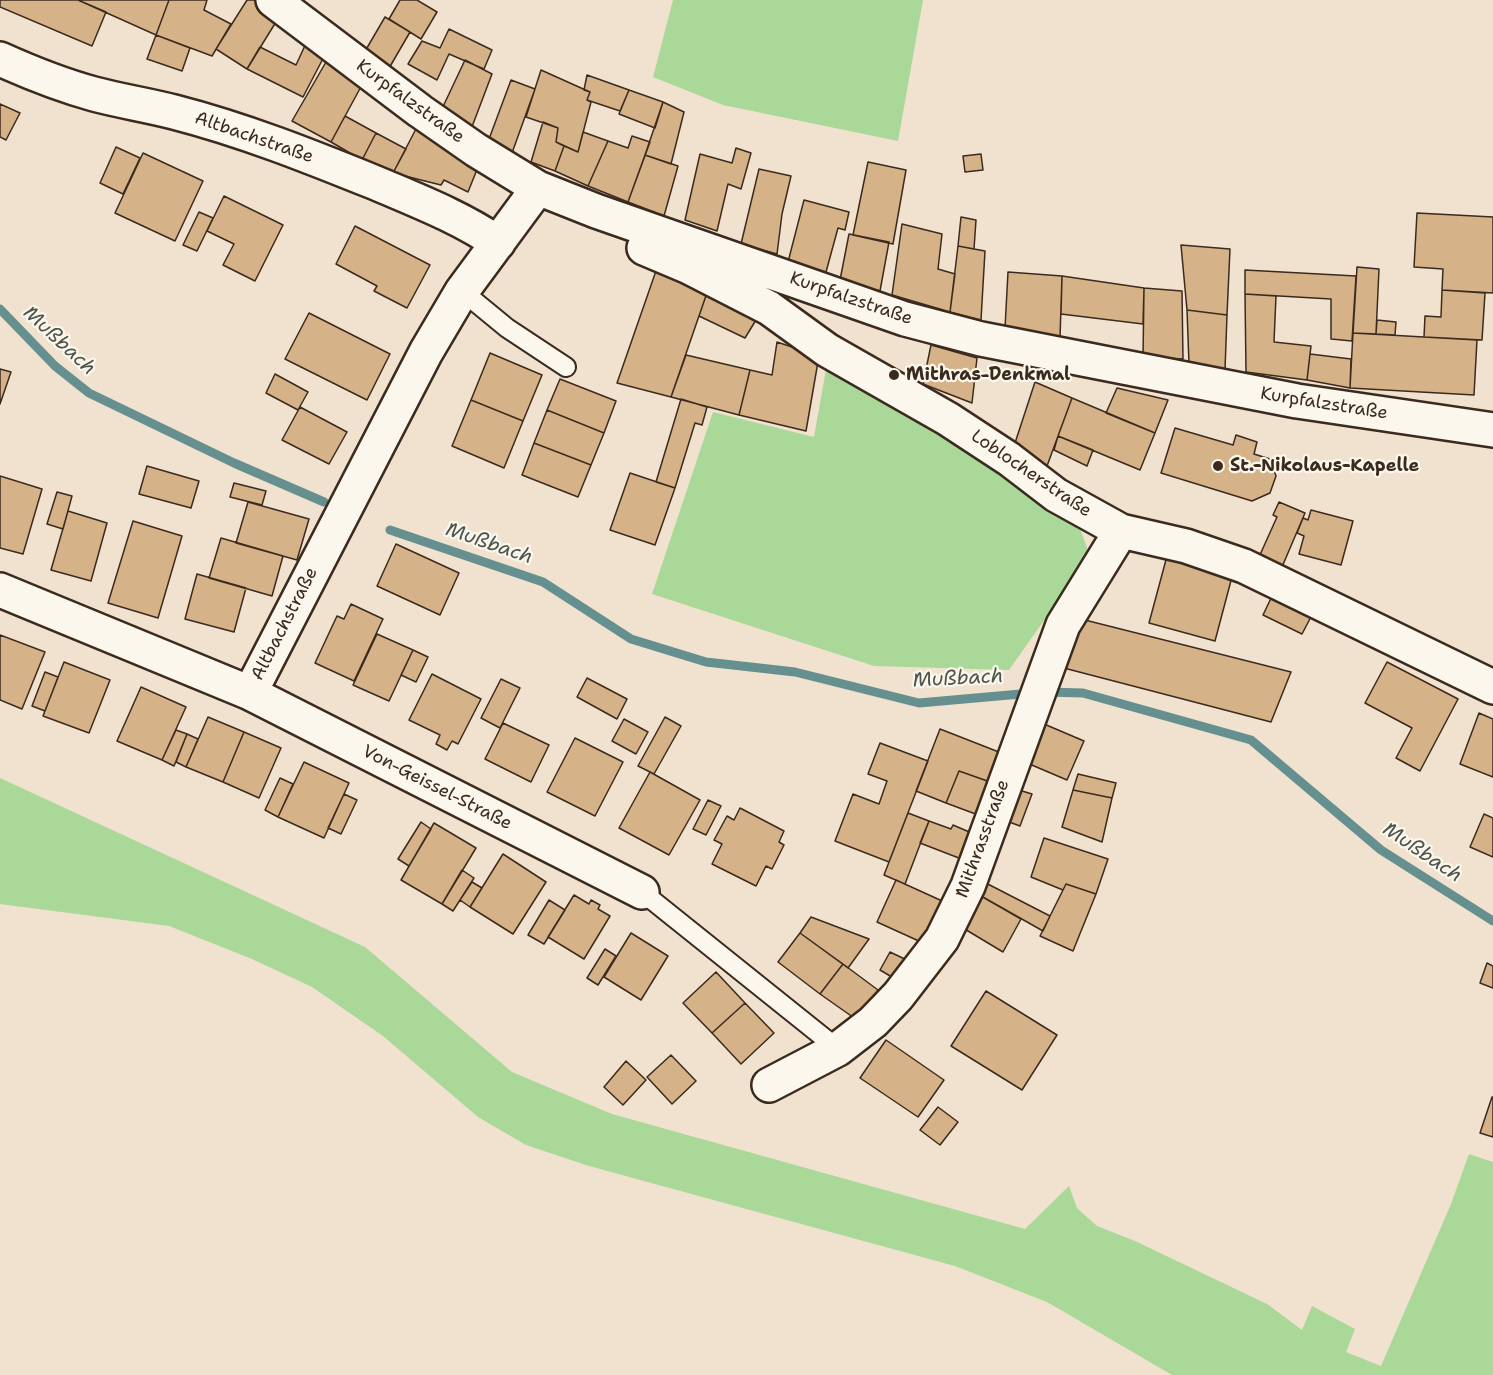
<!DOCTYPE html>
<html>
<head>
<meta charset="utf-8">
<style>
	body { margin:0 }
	canvas { display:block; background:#f0e2ce }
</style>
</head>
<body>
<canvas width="1493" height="1375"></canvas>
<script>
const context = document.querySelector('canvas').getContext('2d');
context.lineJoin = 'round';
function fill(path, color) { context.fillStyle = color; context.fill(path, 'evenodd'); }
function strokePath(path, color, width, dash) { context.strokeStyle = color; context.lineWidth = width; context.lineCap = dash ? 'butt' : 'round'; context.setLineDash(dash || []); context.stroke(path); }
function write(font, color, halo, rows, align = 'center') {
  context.font = font + ' "Shantell Sans",sans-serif'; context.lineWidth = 4.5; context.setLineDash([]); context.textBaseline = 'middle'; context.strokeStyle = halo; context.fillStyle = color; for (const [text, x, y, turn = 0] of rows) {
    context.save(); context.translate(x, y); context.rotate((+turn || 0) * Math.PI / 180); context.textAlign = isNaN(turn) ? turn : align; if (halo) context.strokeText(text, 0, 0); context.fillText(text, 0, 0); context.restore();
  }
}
const green = new Path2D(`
	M673 0H923L898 141 723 105 653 77Z
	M827 364 935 425 1080 528 1088 551 1079 571 1009 670 874 666 652 594 713 412 814 437Z
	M0 778 365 947 512 1072 612 1114 1025 1229 1069 1186 1077 1208 1097 1226 1135 1241 1267 1304 1302 1330 1312 1306 1355 1329 1346 1352 1381 1366 1451 1204 1469 1154 1493 1162V1375H1172L1047 1302 955 1266 589 1166 526 1145 478 1117 383 1036 312 987 252 959 169 926 0 904Z`);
const stream = new Path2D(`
	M0 309 55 366 89 393 234 463 324 502
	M390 530 543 582 631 639 706 662 795 672 919 703 1032 693
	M1046 692 1083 693 1251 740 1381 850 1493 921`);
const building = new Path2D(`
	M0 0H78L106 12 92 46 0 7Z
	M78 0H169L156 35Z
	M169 0H207L204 10 231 24 212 56 156 35Z
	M247 0H256L279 17 247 69 216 49Z
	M400 0H417L437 12 421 39 389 19Z
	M385 17 410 32 388 70 364 53Z
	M449 29 492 50 484 69 449 54 437 80 408 64 422 41 440 48Z
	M156 35 190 48 182 71 147 59Z
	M308 39 328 49 303 97 247 69 260 47 296 65Z
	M465 60 492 74 470 132 440 113Z
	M326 62 363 83 331 142 292 121Z
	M541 70 590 92 587 100 591 102 578 152 556 142 558 128 526 117Z
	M587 75 629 90 620 111 587 100 590 92 584 90Z
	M511 80 535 89 512 153 489 139Z
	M629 90 663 102 655 128 619 114Z
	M663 102 684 112 671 164 645 155Z
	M0 104 20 113 6 140 0 137Z
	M345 116 376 133 362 160 331 142Z
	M543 122 558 128 556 142 564 146 555 171 531 162Z
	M417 127 478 167 468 192 444 180 441 185 393 173Z
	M583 132 608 141 588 186 555 171 564 146 578 152Z
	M376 133 406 149 393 173 362 160Z
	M632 136 650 142 628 202 588 186 608 141 628 148Z
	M116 147 140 158 123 194 100 183Z
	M736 148 751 153 741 189 728 184 717 231 685 220 700 154 732 163Z
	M143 153 203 181 175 241 115 213Z
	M981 154 983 170 965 172 963 156Z
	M645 155 678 166 664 216 628 202Z
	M868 162 906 170 893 244 853 235Z
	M759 169 791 176 782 214 777 254 741 244Z
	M224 196 283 225 255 281 223 265 234 244 207 231Z
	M804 200 849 212 845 230 838 228 826 272 788 262Z
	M199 212 213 218 197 251 183 245Z
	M1417 213 1493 217V293L1442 290 1443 269 1414 267Z
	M961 217 976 220 974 249 958 246Z
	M902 224 942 234 938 269 955 274 950 312 892 295Z
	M355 226 430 265 407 308 374 291 377 286 336 264Z
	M849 234 889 242 880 291 840 280Z
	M1181 245 1230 249 1227 315 1187 310Z
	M958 246 985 251 981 320 950 312Z
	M1357 267 1379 269 1376 334 1353 333Z
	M657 268 709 287 671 397 617 383Z
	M1245 270 1356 276 1352 341 1331 339V299L1245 294Z
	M1008 272 1062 276 1060 338 1005 328Z
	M1062 276 1144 288 1143 324 1061 314Z
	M709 287 759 315 745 338 699 316Z
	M1144 288 1182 291 1183 359 1143 357Z
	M1442 290 1485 293 1482 340 1424 337 1425 316 1441 317Z
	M1245 294 1276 296 1274 342 1311 346 1307 380 1246 372Z
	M1187 310 1227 315 1225 370 1189 364Z
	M309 313 390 354 367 400 285 359Z
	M1377 320 1396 322 1395 335 1376 334Z
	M1353 333 1477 340 1474 395 1350 388Z
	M777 342 819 356 806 431 739 415 750 370 772 375Z
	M931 345 977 358 972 403 923 384Z
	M490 353 542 375 523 421 471 400Z
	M1310 354 1351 359 1350 388 1307 380Z
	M686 355 750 370 739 415 671 397Z
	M0 369 11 372 0 404Z
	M275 374 308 392 298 410 266 393Z
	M560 379 616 401 604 433 547 410Z
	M1035 382 1072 398 1047 466 1015 443Z
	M1117 388 1168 400 1155 433 1106 413Z
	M1072 398 1155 433 1140 470 1058 436Z
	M681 399 707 407 702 425 695 423 675 488 656 482Z
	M471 400 523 421 504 468 452 446Z
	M300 407 347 432 329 464 282 440Z
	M547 410 604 433 591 465 534 443Z
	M1175 428 1233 445 1236 435 1257 442 1254 454 1270 459 1276 476 1270 493 1252 501 1161 473Z
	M1058 436 1093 450 1087 466 1054 450Z
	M534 443 591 465 578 497 522 475Z
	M147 466 199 481 191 508 139 494Z
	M630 473 675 488 655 545 610 530Z
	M0 476 42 489 23 554 0 548Z
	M234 483 266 491 262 505 230 497Z
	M57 492 72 496 63 529 47 524Z
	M248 502 309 519 297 560 236 543Z
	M1279 502 1305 513 1282 567 1259 557 1277 517 1273 515Z
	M1311 510 1353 521 1341 565 1299 554 1304 536 1297 533 1303 518 1308 520Z
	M68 511 107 523 91 581 51 570Z
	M133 521 182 536 158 618 108 603Z
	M221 538 283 556 272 596 209 578Z
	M396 544 459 573 440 615 377 586Z
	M1167 556 1233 573 1215 641 1149 623Z
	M197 574 246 588 234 632 185 619Z
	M1273 594 1313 613 1302 634 1263 615Z
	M351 604 383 619 354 681 315 663 337 616 344 619Z
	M1077 618 1291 672 1271 722 1060 667Z
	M377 634 413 650 389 701 353 685Z
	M0 635 45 652 22 709 0 700Z
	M413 650 428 657 416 682 401 675Z
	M64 662 110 680 89 733 43 716Z
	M1387 662 1458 699 1420 771 1396 758 1412 728 1365 703Z
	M45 672 58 677 45 711 32 706Z
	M432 674 481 699 458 744 452 741 447 750 436 744 440 735 409 720Z
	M587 678 627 699 617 719 577 697Z
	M501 679 520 688 500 728 481 718Z
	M141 687 186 707 162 760 117 741Z
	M1479 713 1493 719V777L1460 764Z
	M208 717 244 732 223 782 186 767Z
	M665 717 681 726 654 774 638 766Z
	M624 719 648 732 636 754 612 741Z
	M1037 721 1084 741 1067 780 1020 760Z
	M503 723 549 745 531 782 485 759Z
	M940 729 1004 754 993 783 959 771 946 803 916 791Z
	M176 730 187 734 174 766 162 760Z
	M244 732 281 748 259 798 223 782Z
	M187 734 198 739 186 767 176 762Z
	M575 738 623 762 595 816 547 792Z
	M880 743 928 761 889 862 835 841 853 794 879 804 887 781 868 774Z
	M304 762 349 783 324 838 278 817Z
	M959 771 993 783 981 816 946 803Z
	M650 772 700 800 669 855 619 828Z
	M1078 774 1116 783 1112 798 1073 790Z
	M280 778 293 784 278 817 265 810Z
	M1012 788 1032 794 1020 826 1001 819Z
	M1073 790 1112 798 1102 842 1062 827Z
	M344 794 357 800 341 834 328 828Z
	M708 800 721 806 706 835 693 829Z
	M740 808 784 831 779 842 784 845 772 869 766 866 756 886 712 864 722 844 714 840 727 816 734 820Z
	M908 813 929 821 905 884 884 875Z
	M1484 814 1493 818V857L1470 847Z
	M929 821 951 829 953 825 974 834 964 860 920 843Z
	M421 822 431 829 409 866 398 859Z
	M434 823 476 848 442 904 401 880Z
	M1044 838 1108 859 1096 894 1066 884 1063 890 1031 877Z
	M503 854 546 882 513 934 470 907Z
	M462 870 474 878 453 911 442 904Z
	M896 880 951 905 932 947 877 922Z
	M980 880 1050 916 1043 931 974 892Z
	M472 882 482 888 470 907 460 900Z
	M1066 884 1096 894 1073 951 1040 936Z
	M974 892 1021 919 1003 952 958 925Z
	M574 895 589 904 591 900 600 905 598 909 610 916 584 959 548 937Z
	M549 900 565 910 544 944 528 935Z
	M811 917 869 939 848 968 800 933Z
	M631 933 668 956 641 1000 604 977Z
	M800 933 843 964 820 994 778 962Z
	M605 949 616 956 598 985 587 978Z
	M890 952 911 962 897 980 880 970Z
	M1487 963 1493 966V988L1480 983Z
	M843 964 878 990 857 1020 820 994Z
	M716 972 745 1003 712 1033 683 1003Z
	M986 991 1057 1035 1022 1090 951 1046Z
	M745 1003 774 1033 741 1064 712 1033Z
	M886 1040 944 1080 918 1117 860 1078Z
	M671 1055 696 1081 672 1104 647 1077Z
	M626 1061 646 1080 623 1105 604 1087Z
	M1492 1097H1493V1137L1480 1133Z
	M938 1107 958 1122 940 1145 920 1130Z`);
const lane = new Path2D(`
	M462 291 507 328 566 367
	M642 892 838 1049`);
const street = new Path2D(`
	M273 0 420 111 476 150 538 188 596 211 905 319 981 339 1297 401 1493 430
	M0 59C31 73 61 85 94 94 120 101 147 105 174 112 244 130 309 156 376 183 418 201 460 217 498 243
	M644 248 689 267 769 308 827 350 948 419 1009 459 1056 495 1121 531 1186 546 1244 566 1493 687
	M0 590 250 693 642 892
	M250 693 426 352 462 291 538 188
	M769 1085 838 1049 873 1022 898 996 942 939 968 886 1063 625 1121 531`);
const markers = [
	[894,375,6,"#3b2a1e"],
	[1218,466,6,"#3b2a1e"]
];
const streetNames = [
	["Kurpfalzstraße",410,102,36],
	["Altbachstraße",254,138,19],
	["Kurpfalzstraße",851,299,19],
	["Kurpfalzstraße",1324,404,9],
	["Loblocherstraße",1031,474,34],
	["Altbachstraße",285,624,-63],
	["Von-Geissel-Straße",437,788,27],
	["Mithrasstraße",983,839,-70]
];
const poiNames = [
	["Mithras-Denkmal",906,375],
	["St.-Nikolaus-Kapelle",1230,466]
];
const waterNames = [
	["Mußbach",59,341,43],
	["Mußbach",489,544,19],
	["Mußbach",958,679,-3],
	["Mußbach",1422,853,34]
];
fill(green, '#aad898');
strokePath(stream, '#66908f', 9);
fill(building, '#d5b287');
strokePath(building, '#3b2a1e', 1.5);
strokePath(lane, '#3b2a1e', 22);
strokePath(street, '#3b2a1e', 38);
strokePath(lane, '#fbf7ec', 18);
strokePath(street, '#fbf7ec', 33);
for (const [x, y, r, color] of markers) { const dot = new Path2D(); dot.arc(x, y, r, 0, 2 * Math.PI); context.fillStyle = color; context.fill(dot); strokePath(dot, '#fbf7ec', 2); }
write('18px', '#3b2a1e', '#fbf7ec', streetNames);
write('bold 18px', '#3b2a1e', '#fbf7ec', poiNames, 'left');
write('italic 20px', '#4d544d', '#fbf7ec', waterNames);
</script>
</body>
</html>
